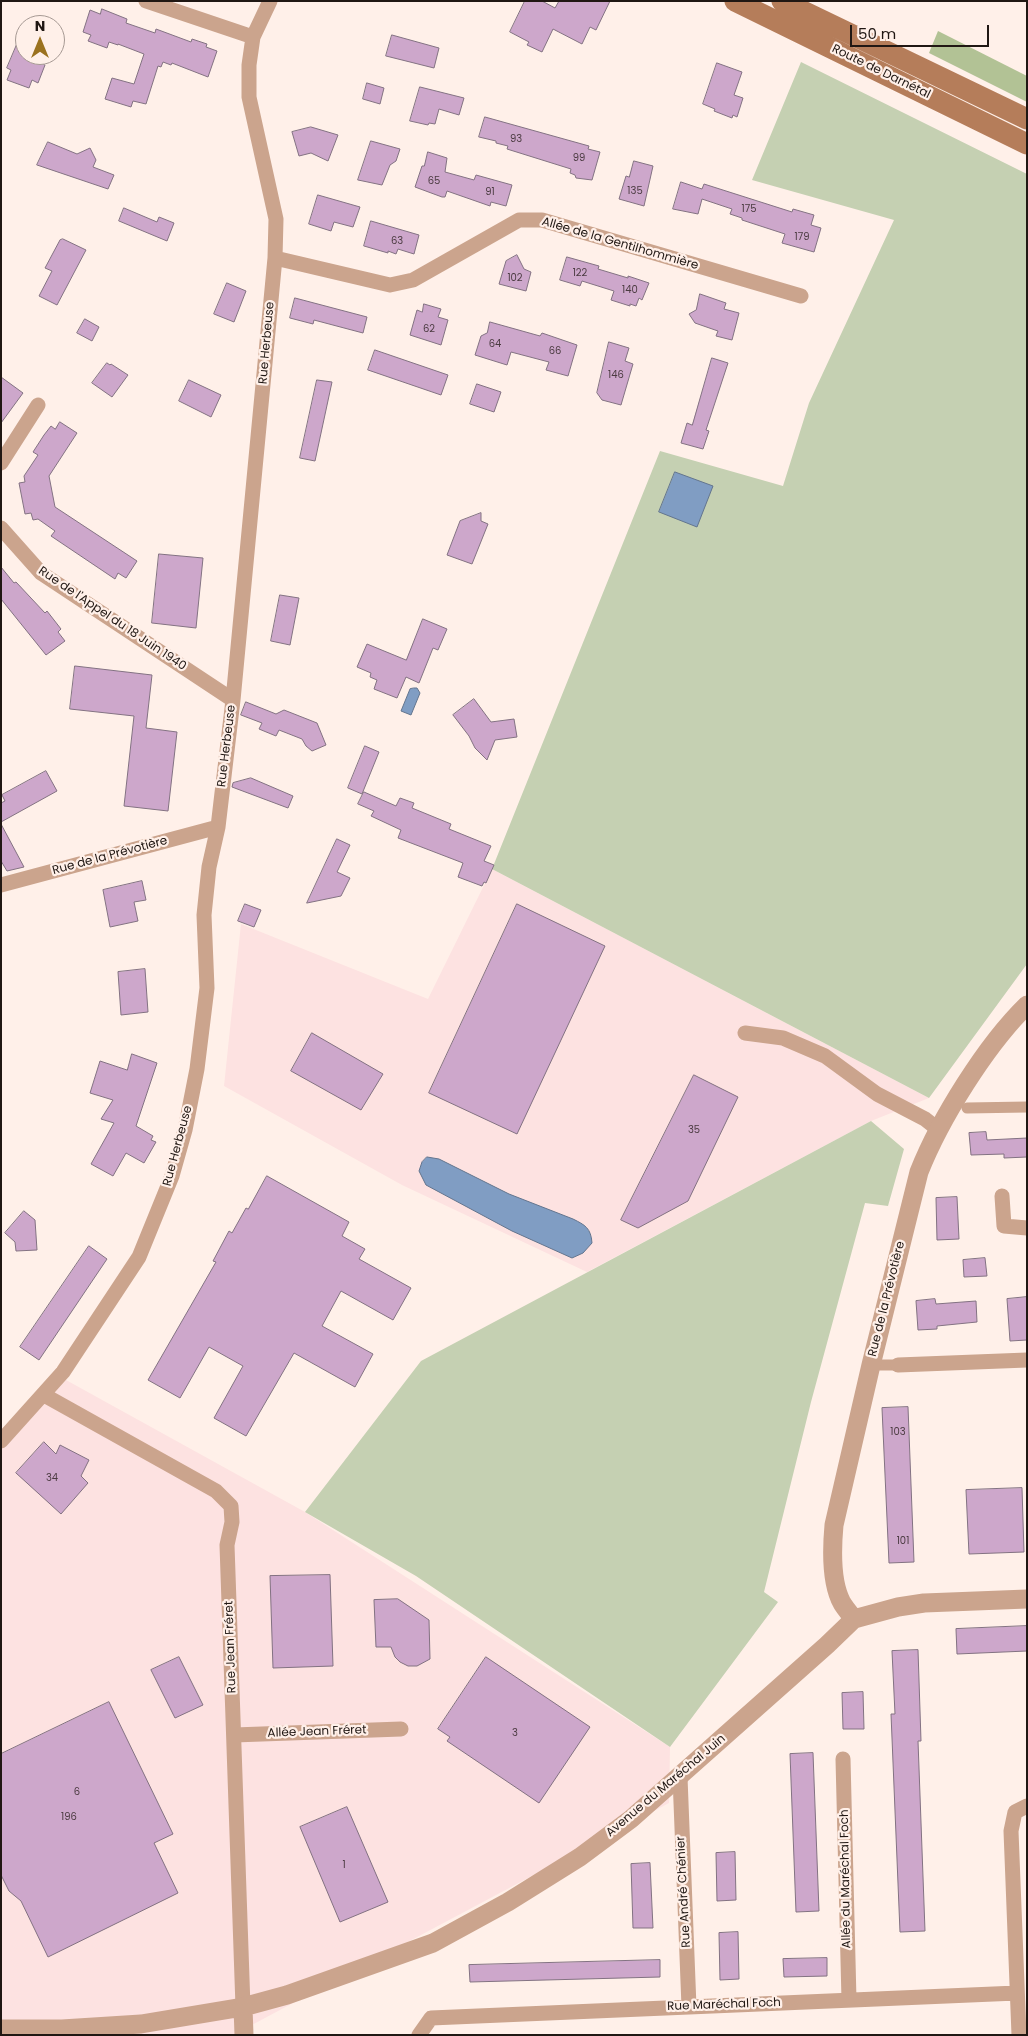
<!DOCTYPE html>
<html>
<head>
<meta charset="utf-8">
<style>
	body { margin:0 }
	#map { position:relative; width:1028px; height:2036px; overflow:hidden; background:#fff0e9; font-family:Poppins,sans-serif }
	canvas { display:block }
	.frame { position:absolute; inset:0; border:2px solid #201713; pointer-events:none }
	.north { position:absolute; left:15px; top:15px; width:50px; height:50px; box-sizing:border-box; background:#fff0e9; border:1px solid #a69993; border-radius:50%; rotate:0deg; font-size:14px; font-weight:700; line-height:20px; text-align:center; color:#201713 }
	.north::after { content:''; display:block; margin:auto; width:18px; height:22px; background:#9b721f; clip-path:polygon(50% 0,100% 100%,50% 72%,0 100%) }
	.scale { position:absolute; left:850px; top:25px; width:139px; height:22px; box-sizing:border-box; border:2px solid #201713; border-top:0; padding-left:6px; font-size:15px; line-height:18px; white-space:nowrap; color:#201713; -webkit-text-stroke:4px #fff0e9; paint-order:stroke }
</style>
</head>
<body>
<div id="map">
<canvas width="1028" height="2036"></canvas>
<div class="frame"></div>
<div class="north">N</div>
<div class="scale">50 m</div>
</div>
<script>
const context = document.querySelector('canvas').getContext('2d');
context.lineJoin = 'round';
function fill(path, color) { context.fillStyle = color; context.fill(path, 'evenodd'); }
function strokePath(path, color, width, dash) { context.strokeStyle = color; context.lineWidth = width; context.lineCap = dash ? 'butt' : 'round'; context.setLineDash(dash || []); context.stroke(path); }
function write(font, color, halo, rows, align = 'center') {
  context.font = font + ' Poppins,sans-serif'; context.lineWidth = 4.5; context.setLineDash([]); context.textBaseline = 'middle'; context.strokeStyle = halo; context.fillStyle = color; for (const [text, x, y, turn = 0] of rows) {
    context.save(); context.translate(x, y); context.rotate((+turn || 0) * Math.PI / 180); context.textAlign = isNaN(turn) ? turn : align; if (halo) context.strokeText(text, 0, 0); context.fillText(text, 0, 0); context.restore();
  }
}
const commercial = new Path2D(`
	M492 869 929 1098 871 1121 587 1272 402 1185 224 1086 241 924 428 999Z
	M66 1380 305 1512 670 1747 669 1803 233 2035H1V1449Z`);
const green = new Path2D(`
	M801 62 1027 174V964L929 1098 492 869 660 451 783 486 809 403 894 220 752 180Z
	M871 1121 904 1149 888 1206 865 1203 811 1402 764 1592 778 1602 670 1747 416 1576 305 1512 421 1361Z`);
const forest = new Path2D(`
	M938 31 1027 76V102L929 53Z`);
const water = new Path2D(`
	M675 472 713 486 697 527 659 512Z
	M414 688H417L420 693 411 715 401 711 410 689Z
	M427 1157 439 1159 509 1194 573 1219C585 1225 591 1228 592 1243L583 1253 572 1258 512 1231 426 1185 419 1171 422 1162Z`);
const building = new Path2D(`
	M525 1H542L555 8 559 1H610L596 30 590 27 582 44 553 29 542 52 527 45 529 42 510 32Z
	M102 9 127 19 126 23 155 33 156 29 191 42 192 39 207 44 206 47 217 51 208 77 172 63 171 65 163 62 161 67 158 66 146 104 133 101 131 107 105 99 112 78 134 84 144 54 118 44V45L109 42 107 48 88 41 91 35 83 32 90 10 100 14Z
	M25 25V55H43L40 62 45 65 38 83 32 80 29 88 7 80 11 70 7 68Z
	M392 35 439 48 434 68 386 56Z
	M717 63 742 72 734 95 743 98 737 117 733 115 732 118 714 111 715 109 703 104Z
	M367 83 384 88 380 104 363 99Z
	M420 87 464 98 459 115 439 109 435 124 429 123 428 125 410 121Z
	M485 117 589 146 588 149 600 152 592 180 576 178 575 175 570 173 571 169 507 149 508 146 496 143V141L479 137Z
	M311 127 338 135 328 161 311 153 299 156 292 132Z
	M371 141 400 149 396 161 390 165 382 185 358 180Z
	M48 142 77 154 90 148 96 160 93 167 114 175 108 189 37 165Z
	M428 152 447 158 445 172 474 180 476 175 512 185 506 206 491 202 490 206 447 191 445 197H442L415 187 422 166H424Z
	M634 161 653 166 644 206 619 199 626 176 629 177Z
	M681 182 702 189 704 184 792 212 793 209 814 215 811 225 821 228 814 252 782 243 785 234 742 220V218L730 214 732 209 702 199 698 214 673 209Z
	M318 195 360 207 353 227 334 222 331 231 309 224Z
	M124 208 157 222 159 217 174 223 167 241 119 221Z
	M371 221 419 235 414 254 398 249 396 254 388 251V253L364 246Z
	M63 239 86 250 57 305 39 296 52 271 45 268 60 240Z
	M517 255 524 269 531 272 526 291 499 284 506 261Z
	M567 257 599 266 598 269 628 278V276L649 283 642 300 639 298 636 306 630 304V306L611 300 614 291 582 281 580 286 560 280Z
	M227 283 246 291 234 322 214 314Z
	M700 294 726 303 724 309 739 313 732 340 716 336 718 331 695 323 689 314 696 310Z
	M295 298 367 317 363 333 314 320 313 324 290 318Z
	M424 304 441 309 438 317 448 320 441 345 410 335 417 310 422 312Z
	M85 319 99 327 92 341 77 333Z
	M490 322 540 336 542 333 577 345 568 376 546 370 549 362 511 352 507 365 475 355 481 336 487 333Z
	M609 342 629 348 625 361 633 364 621 405 602 400 597 393Z
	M375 350 448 375 441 395 368 370Z
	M712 358 728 363 706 430 709 431 703 449 681 443 687 423 692 425Z
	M107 363 110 365 111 364 128 375 112 397 92 383Z
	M1 377 23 393 1 423Z
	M189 380 221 395 211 417 179 401Z
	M317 380 332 382 315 461 300 458Z
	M477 384 501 392 494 412 470 404Z
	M60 422 77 433 49 476 55 507 137 561 126 578 118 573 115 579 51 536 55 531 38 519 33 520 31 513 25 514 19 483 25 482 24 476 38 455 33 452 44 435 51 426 55 429Z
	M481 513V521L488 524 472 564 447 555 460 521Z
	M159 554 203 558 196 628 152 623Z
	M1 567 14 583 16 582 45 613 47 611 61 629 58 632 65 641 46 655 1 599Z
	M280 595 299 598 290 645 271 641Z
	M423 619 447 629 438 650 433 648 419 683 406 677 397 698 374 689 377 680 370 677 371 673 357 667 367 644 406 660Z
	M75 666 152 675 146 728 177 732 168 811 124 806 134 716 70 709Z
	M474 699 491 722 514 719 517 737 495 740 487 760 475 748 469 736 453 715Z
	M246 702 276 714 284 710 317 723 326 745 312 751 306 746 302 739 279 730 276 736 259 729 262 723 241 715Z
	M365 746 379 752 362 794 348 788Z
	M46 771 57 791 1 822V803L5 801 2 795Z
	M251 778 293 796 288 808 232 787 233 783Z
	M364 792 396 806 400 798 414 803 412 808 451 824 449 829 491 846 484 861 494 865 486 883 484 882 482 886 458 877 463 863 398 838 401 830 371 816 374 811 358 804Z
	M1 824 24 867 7 871 1 861Z
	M337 839 350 845 337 872 350 878 341 896 307 903Z
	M142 881 146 900 134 902 138 921 110 927 103 890Z
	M245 904 261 910 254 927 238 921Z
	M517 904 605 946 517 1134 429 1093Z
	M145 969 148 1012 121 1015 118 972Z
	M312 1033 383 1074 361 1110 291 1071Z
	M132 1054 157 1063 136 1126 153 1136 151 1140 156 1142 144 1163 126 1153 113 1176 91 1164 114 1123 101 1119 113 1100 90 1093 100 1061 127 1070Z
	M694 1075 738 1097 688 1201 638 1228 621 1220Z
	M986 1132 987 1140 1027 1138V1157L1004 1158V1154L971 1155 969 1133Z
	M267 1176 349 1222 342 1236 365 1249 359 1259 411 1288 393 1320 341 1291 322 1326 373 1354 355 1387 294 1353 246 1436 214 1418 243 1366 209 1347 180 1398 148 1380 216 1262 213 1261 229 1231 232 1233 246 1208 248 1209Z
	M957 1197 959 1239 937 1240 936 1198Z
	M24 1211 35 1220 37 1250 16 1251 15 1242 5 1233Z
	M89 1246 107 1259 39 1360 20 1347Z
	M985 1258 987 1276 964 1277 963 1260Z
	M1027 1297V1340L1010 1341 1007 1299Z
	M935 1299 936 1304 976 1301 977 1322 937 1326V1329L918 1330 916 1301Z
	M908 1407 914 1562 889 1563 882 1408Z
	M44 1442 56 1454 60 1445 89 1460 81 1476 88 1483 61 1514 16 1473Z
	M1022 1488 1024 1552 969 1554 966 1490Z
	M330 1575 333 1666 273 1668 270 1576Z
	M398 1599 429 1620 430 1659 417 1666H408L400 1662 395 1657 391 1647H376L374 1600Z
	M1027 1626V1651L957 1654 956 1629Z
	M918 1650 921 1741H918L925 1931 900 1932 891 1714H895L892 1651Z
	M179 1657 203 1705 175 1718 151 1670Z
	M486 1657 590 1727 539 1803 447 1741 450 1737 438 1729Z
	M863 1692 864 1729H843L842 1693Z
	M109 1702 173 1834 154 1843 178 1893 48 1957 21 1901 9 1891 1 1875V1754Z
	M813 1753 819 1911 796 1912 790 1754Z
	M347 1807 388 1902 340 1922 300 1827Z
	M735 1852 736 1900 717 1901 716 1853Z
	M650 1863 653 1928H633L631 1864Z
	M738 1932 739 1979 720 1980 719 1933Z
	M827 1958V1976L784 1977 783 1959Z
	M660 1960V1977L470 1982 469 1965Z`);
const pedestrian = new Path2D(`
	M967 1108 1027 1107
	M871 1365H898`);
const minor = new Path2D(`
	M146 1 253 37
	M275 258 390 285 413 280 519 220H542L801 296
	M1 463 38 405
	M1 528 41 573 233 700
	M1 885 218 827
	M745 1033 783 1038 825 1056 877 1094 925 1119 939 1130
	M1002 1196 1004 1226 1027 1228
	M898 1365 1027 1360
	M44 1395 216 1491 231 1506 232 1522 227 1545 243 2007
	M1 1441 63 1372 139 1257 172 1176 185 1130 197 1069 207 988 204 915 209 867 218 827 233 700 275 258 276 219 249 97V65L253 37 270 1
	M234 1735 401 1729
	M843 1759 849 2000
	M680 1777 689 2007
	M419 2035 431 2018 1017 1993
	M1019 2035 1011 1831 1015 1812 1027 1806`);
const tertiary = new Path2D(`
	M854 1619C850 1614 845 1608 842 1603 831 1583 832 1547 834 1525L871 1365 919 1172C940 1119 986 1045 1027 1005
	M243 2007 244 2035
	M1 2029H62L141 2024 243 2007 287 1995 433 1943 508 1902 580 1857 631 1819 827 1645 854 1619 898 1607 924 1603 1027 1599`);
const secondary = new Path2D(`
	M735 1 1027 144
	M782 1 1027 119`);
const numberNames = [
	["93",516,139],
	["99",579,158],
	["65",434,181],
	["135",635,191],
	["91",490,192],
	["175",749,209],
	["179",802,237],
	["63",397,241],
	["122",580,273],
	["102",515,278],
	["140",630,290],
	["62",429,329],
	["64",495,344],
	["66",555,351],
	["146",616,375],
	["35",694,1130],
	["103",898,1432],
	["34",52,1478],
	["101",903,1541],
	["3",515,1733],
	["6",77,1792],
	["196",69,1817],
	["1",344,1865]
];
const streetNames = [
	["Route de Darnétal",881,72,26],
	["Allée de la Gentilhommière",620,244,16],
	["Rue Herbeuse",267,343,-85],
	["Rue de l'Appel du 18 Juin 1940",112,619,34],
	["Rue Herbeuse",227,746,-83],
	["Rue de la Prévotière",110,856,-15],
	["Rue Herbeuse",178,1146,-75],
	["Rue de la Prévotière",887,1299,-76],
	["Rue Jean Fréret",231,1647,-92],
	["Allée Jean Fréret",317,1732,-2],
	["Avenue du Maréchal Juin",666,1786,-40],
	["Allée du Maréchal Foch",846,1879,-91],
	["Rue André Chénier",684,1892,-93],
	["Rue Maréchal Foch",724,2005,-2]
];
fill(commercial, '#fde2e1');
fill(green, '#c5d0b2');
fill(forest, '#b2c295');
fill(water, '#809dc3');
strokePath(water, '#63758e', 1);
fill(building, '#cda7cb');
strokePath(building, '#837282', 1);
strokePath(pedestrian, '#cba48d', 11);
strokePath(minor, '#cba48d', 15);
strokePath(tertiary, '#cba48d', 19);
strokePath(secondary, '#b57d5a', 21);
write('10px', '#4b3b41', null, numberNames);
write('12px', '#201713', '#fff0e9', streetNames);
</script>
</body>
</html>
